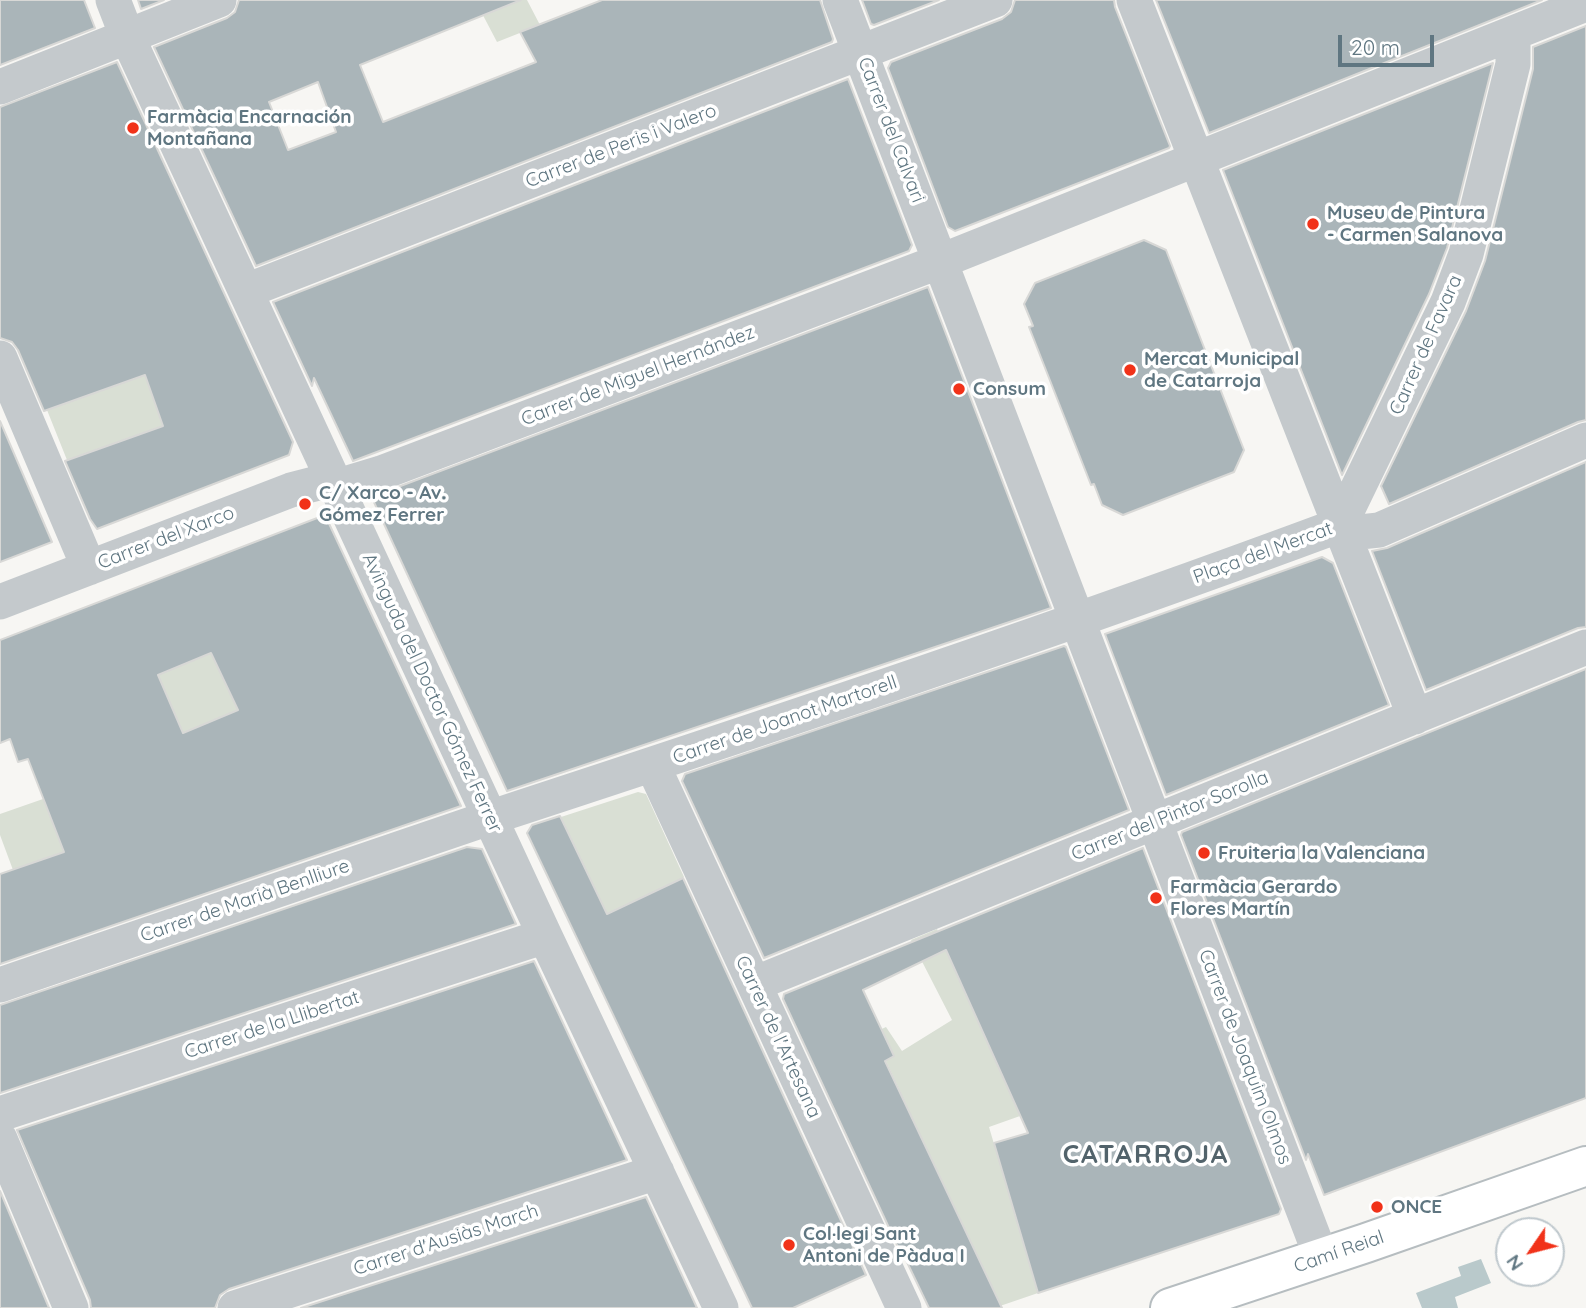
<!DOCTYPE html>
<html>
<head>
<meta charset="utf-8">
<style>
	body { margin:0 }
	#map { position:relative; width:1586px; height:1308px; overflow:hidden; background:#f7f6f3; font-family:Quicksand,sans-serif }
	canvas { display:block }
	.north { position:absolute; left:1495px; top:1217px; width:70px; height:70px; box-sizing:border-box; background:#fff; border:2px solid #bfc8cd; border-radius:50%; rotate:235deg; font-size:19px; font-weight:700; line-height:28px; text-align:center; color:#5f7681 }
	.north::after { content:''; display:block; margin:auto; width:24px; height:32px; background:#f13219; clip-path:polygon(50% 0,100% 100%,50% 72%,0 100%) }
	.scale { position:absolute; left:1338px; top:35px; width:96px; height:32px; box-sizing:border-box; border:4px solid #5f7681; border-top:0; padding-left:9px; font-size:21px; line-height:24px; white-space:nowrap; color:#5f7681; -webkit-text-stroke:5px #fff; paint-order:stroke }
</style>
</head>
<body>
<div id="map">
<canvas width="1586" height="1308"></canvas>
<div class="north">N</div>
<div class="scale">20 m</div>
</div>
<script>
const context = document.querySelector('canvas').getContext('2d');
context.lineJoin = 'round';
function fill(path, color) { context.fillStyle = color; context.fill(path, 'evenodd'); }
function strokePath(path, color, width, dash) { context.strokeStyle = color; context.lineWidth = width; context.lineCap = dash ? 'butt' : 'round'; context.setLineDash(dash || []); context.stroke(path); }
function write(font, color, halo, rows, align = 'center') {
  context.font = font + ' Quicksand,sans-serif'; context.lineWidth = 7; context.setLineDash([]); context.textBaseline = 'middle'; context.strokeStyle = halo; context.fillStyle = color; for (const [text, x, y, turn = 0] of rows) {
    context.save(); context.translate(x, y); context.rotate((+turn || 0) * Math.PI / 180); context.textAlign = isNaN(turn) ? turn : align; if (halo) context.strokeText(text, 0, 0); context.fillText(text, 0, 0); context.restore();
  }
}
const green = new Path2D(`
	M475 0H527L540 25 497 42Z
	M145 375 163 426 67 460 47 410Z
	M211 653 238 710 183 733 158 675Z
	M638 792 646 794 684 877 607 914 561 817Z
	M43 799 64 852 13 870 0 835V814Z
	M937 929 1020 1116 989 1127 1038 1293 1000 1306 884 1057 812 1061 886 1027 902 1051 952 1020 911 940Z`);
const water = new Path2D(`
	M1481 1259 1491 1283 1455 1297 1458 1308H1422L1416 1293 1461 1276 1458 1267Z`);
const building = new Path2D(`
	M0 0H84L95 28 0 65Z
	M138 0H164L141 9Z
	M239 0H521L360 65 383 122 536 62 520 32 602 0H820L833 39 832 42 256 266 154 47 227 18 235 12ZM318 82 336 132 288 150 269 102Z
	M862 0H939L874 25 871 24Z
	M1015 0H1114L1115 7 1170 146 1169 148 955 231 948 227 888 68 891 62 1002 19 1011 12Z
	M1156 0H1542L1209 133Z
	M1586 26V420L1578 422 1389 504 1381 486 1466 311 1485 261 1533 69V47Z
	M117 62 293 442 289 455 97 529 90 519 65 461 163 426 145 375 44 411 18 350 12 342 0 338V107Z
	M1493 63 1447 248 1429 294 1342 475 1223 170Z
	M848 79 912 245 909 251 353 461 314 378 312 386 273 302Z
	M1144 240 1166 250 1244 450 1234 472 1123 515 1102 505 1094 484 1091 485 1029 327 1033 326 1024 304 1035 283Z
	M928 287 1051 608 507 791 373 500 374 496Z
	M0 421 52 542 0 562Z
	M1586 462V627L1578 628 1426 690 1372 551 1387 548Z
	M325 515 461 806 0 964V874L64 852 28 759 18 762 10 739 0 743V640ZM211 653 238 710 183 733 158 675Z
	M1322 557 1333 563 1389 705 1166 795 1105 634Z
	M1064 646 1066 647 1129 810 764 958 682 781 685 774Z
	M1586 669V1098L1324 1195 1308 1154 1306 1160 1181 835 1182 832Z
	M560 816 607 914 683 878 866 1275 793 1308H752L527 833 532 825Z
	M467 847 482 849 516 924 0 1093V1005Z
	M1143 848 1281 1209 1279 1214 1038 1293 994 1143 1028 1133 946 950 863 990 894 1056 885 1061 1002 1308H929L905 1258H903L783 999 784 994Z
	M534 961 627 1160 229 1289 220 1295 215 1308H91L90 1300 17 1130Z
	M0 1191 49 1308H0Z
	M646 1197 697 1308H301Z`);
const street = new Path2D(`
	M113 0 127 36 545 936 721 1308
	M840 0 1322 1259
	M1134 0 1415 717
	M0 87 219 0
	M246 291 995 0
	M0 358 89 568
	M1340 525 1448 302 1466 254 1513 64V34
	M1340 525 1360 532 1379 530 1586 440
	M0 602 291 490 322 482 348 483 381 473 941 261 1586 4
	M653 766 904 1308
	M754 984 1586 647
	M0 985C164 929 328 872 492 817 776 724 1060 629 1340 525
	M0 1114 545 936
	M0 1139 71 1308
	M235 1308 657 1172`);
const secondary = new Path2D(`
	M1170 1308 1366 1243 1586 1166`);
const markers = [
	[133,128,7,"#f13219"],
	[1313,224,7,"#f13219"],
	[1130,370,7,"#f13219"],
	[959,389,7,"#f13219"],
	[305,504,7,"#f13219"],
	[1204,853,7,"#f13219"],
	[1156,898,7,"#f13219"],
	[1377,1207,7,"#f13219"],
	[789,1245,7,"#f13219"]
];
const poiNames = [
	["Farmàcia Encarnación",147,117],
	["Montañana",147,139],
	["Museu de Pintura",1327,213],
	["- Carmen Salanova",1327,235],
	["Mercat Municipal",1144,359],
	["de Catarroja",1144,381],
	["Consum",973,389],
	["C/ Xarco - Av.",319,493],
	["Gómez Ferrer",319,515],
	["Fruiteria la Valenciana",1218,853],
	["Farmàcia Gerardo",1170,887],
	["Flores Martín",1170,909],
	["ONCE",1391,1207],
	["Col·legi Sant",803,1234],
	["Antoni de Pàdua I",803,1256]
];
const streetNames = [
	["Carrer del Calvari",891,130,69],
	["Carrer de Peris i Valero",621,146,-21],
	["Carrer de Favara",1426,345,-66],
	["Carrer de Miguel Hernández",638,376,-21],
	["Carrer del Xarco",166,538,-21],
	["Plaça del Mercat",1263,553,-20],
	["Avinguda del Doctor Gómez Ferrer",432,693,65],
	["Carrer de Joanot Martorell",785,720,-19],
	["Carrer del Pintor Sorolla",1170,816,-22],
	["Carrer de Marià Benlliure",245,901,-19],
	["Carrer de la Llibertat",272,1025,-18],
	["Carrer de l'Artesana",778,1037,65],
	["Carrer de Joaquim Olmos",1245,1057,69],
	["Carrer d'Ausiàs March",446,1240,-18],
	["Camí Reial",1339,1252,-19]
];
const districtNames = [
	["CATARROJA",1146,1155]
];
fill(green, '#d9dfd4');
fill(water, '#b9c9cb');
fill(building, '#aab5b9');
strokePath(building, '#d8d8d6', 2);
strokePath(secondary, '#b6bdc0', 42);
strokePath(street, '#c4c9cc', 35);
strokePath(secondary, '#fff', 38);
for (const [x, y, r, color] of markers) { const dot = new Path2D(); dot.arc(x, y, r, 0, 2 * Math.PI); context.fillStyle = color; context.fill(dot); strokePath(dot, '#fff', 2.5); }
write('bold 19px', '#5f7681', '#fff', poiNames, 'left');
write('19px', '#5f7681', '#fff', streetNames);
context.letterSpacing = '2px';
write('bold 26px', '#52636b', '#fff', districtNames);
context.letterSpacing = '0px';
</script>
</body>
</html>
